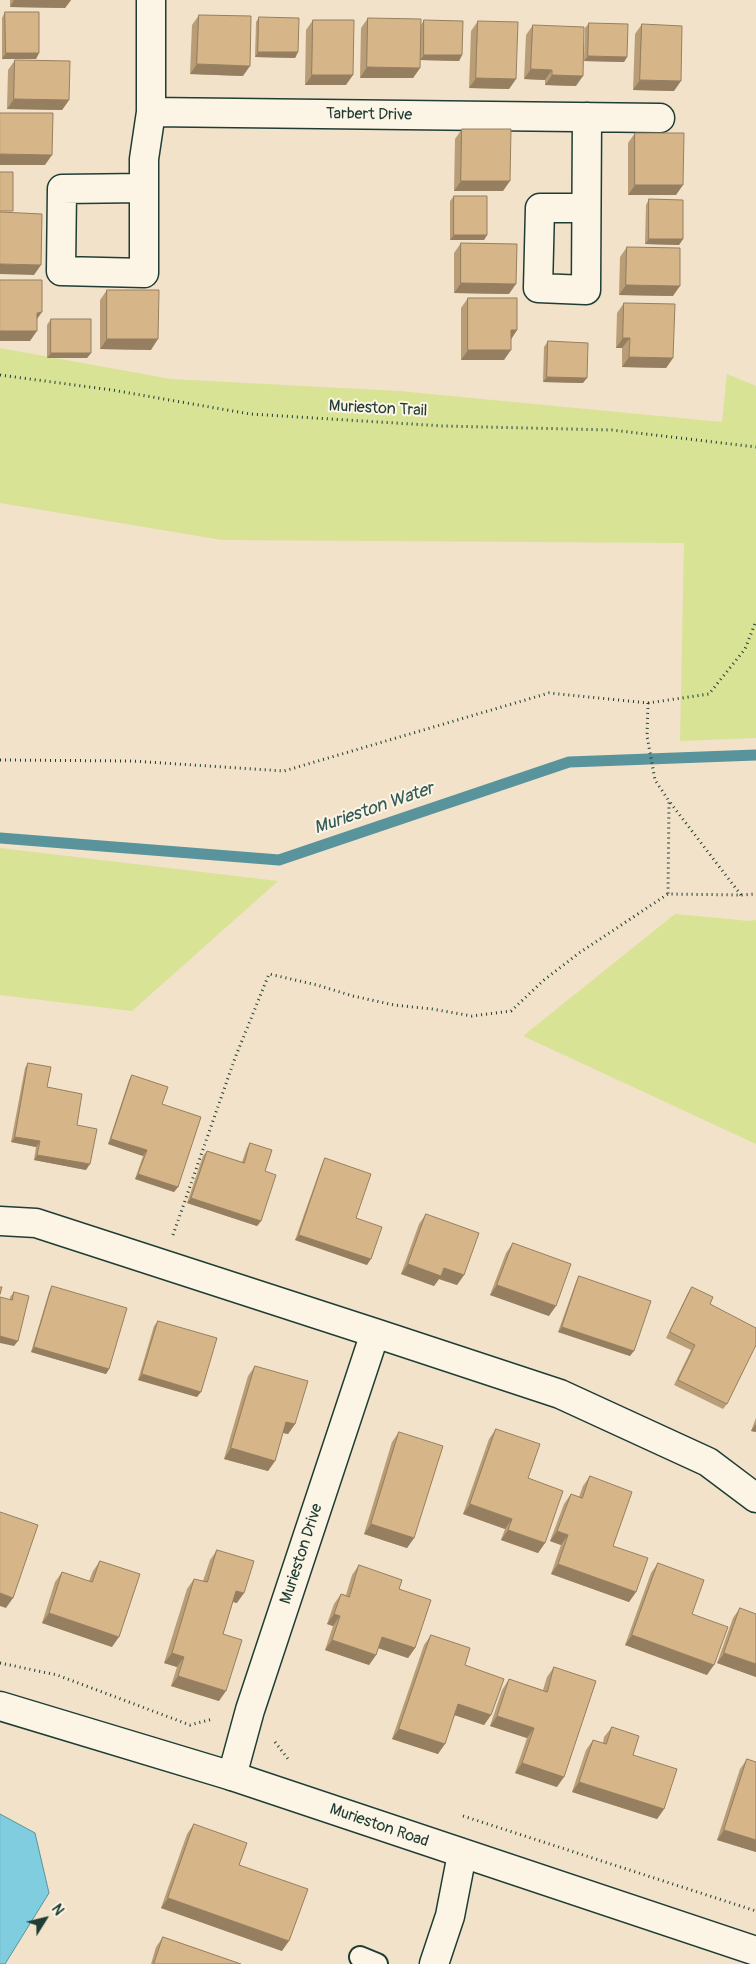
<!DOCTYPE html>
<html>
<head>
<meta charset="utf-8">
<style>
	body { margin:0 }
	#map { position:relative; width:756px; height:1964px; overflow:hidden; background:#f1e2c9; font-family:Pangolin,sans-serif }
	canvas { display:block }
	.north { position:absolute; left:20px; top:1894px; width:50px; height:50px; -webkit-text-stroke:4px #fcf5e5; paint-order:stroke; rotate:54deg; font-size:14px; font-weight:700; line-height:20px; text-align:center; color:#1f3d34 }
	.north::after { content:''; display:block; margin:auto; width:18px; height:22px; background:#1f3d34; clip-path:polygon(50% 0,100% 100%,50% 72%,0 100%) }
</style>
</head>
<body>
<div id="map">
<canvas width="756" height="1964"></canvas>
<div class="north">N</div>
</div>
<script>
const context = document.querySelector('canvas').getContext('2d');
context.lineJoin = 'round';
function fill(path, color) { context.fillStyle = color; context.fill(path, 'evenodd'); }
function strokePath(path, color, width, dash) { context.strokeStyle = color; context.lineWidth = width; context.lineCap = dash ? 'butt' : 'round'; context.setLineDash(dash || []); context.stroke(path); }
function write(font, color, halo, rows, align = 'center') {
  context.font = font + ' Pangolin,sans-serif'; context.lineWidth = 4; context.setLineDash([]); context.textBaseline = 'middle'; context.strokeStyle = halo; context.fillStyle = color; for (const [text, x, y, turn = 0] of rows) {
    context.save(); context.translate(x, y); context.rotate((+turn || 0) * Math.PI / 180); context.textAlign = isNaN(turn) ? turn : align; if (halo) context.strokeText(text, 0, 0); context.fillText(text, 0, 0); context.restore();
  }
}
const green = new Path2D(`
	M0 348 171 379 399 391 722 422 727 374 756 386V738L680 741 684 543 222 540 0 503Z
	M0 848 278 881 132 1011 0 995Z
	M675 914 749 921 756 920V1144L523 1036Z`);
const water = new Path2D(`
	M0 1814 35 1833 49 1893 5 1964H0Z`);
const stream = new Path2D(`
	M0 838 279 860 569 762 756 755`);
const path = new Path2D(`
	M0 375 112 390 250 414 443 426 612 430 756 447
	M648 703 709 694 745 649 756 621
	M0 760 132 761 284 771 549 693 648 703 647 736 655 780 669 801
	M741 895 669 801 668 894 741 895 756 894
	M173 1235 235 1058 269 974 317 985 353 996 394 1005 432 1009 472 1016 511 1011 544 980 579 953 668 894
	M0 1663 57 1675 190 1725 213 1719
	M275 1742 288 1759
	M463 1816 756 1911`);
const lane = new Path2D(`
	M360 1957 377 1964`);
const street = new Path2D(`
	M151 112 660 118
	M144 188 62 189 61 271 144 273V159L151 112V0
	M586 208H540L538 288 586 290 587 117
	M0 1221 36 1223 375 1333 250 1710 232 1776
	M375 1333 560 1394 708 1462 756 1498
	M434 1964 450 1916 462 1854`);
const secondary = new Path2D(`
	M0 1706 232 1776 756 1951`);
const wall = new Path2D(`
	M10 0H71L65 8 10 7Z
	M5 12 39 53 36 59H2V18Z
	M199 15 243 76 190 74 192 25Z
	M259 17 298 52 295 58 255 57 256 22Z
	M368 18 421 25 424 20 462 55 459 61 420 60V68L413 78H360L361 28Z
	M313 20 346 85H305L306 30Z
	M478 21 516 79 509 89 469 88 471 31Z
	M589 23 627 57 624 62 584 61 585 28Z
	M642 24 674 91 633 90 635 34Z
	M533 25 576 86 545 85V80L524 79 526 35Z
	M15 60 69 100 62 110 7 109 8 70Z
	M462 129 503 191H454L455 139Z
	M635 133 676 195H628V143Z
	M454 196 487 235 484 240H450V201Z
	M649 199 683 239 679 245 645 244 646 205Z
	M461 243 509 294 454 293V253Z
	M627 247 673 296 619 295 620 257Z
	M107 290 151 350 100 349V300Z
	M468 298 517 330 511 339 504 360H461V308Z
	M624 303 673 358 666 368 622 367V348H616L617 313Z
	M51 319 91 353 87 358H47V325Z
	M548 341 583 383 543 382 544 347Z
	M28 1063 77 1125 86 1170 34 1160 36 1147 11 1142 25 1068Z
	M132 1075 162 1104 178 1187 174 1192 135 1179 143 1156 108 1144 129 1080Z
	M250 1143 265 1171 261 1221 257 1226 187 1203 203 1156 207 1151 242 1162 247 1148Z
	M325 1158 356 1218 367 1265 295 1240 322 1164Z
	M426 1214 464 1275 457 1285 439 1279 434 1286 401 1274 419 1224Z
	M513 1243 549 1316 490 1295 506 1253Z
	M579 1276 630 1356 558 1332 576 1282Z
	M52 1286 109 1369 106 1374 31 1352 49 1292Z
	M692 1287 727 1404 723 1409 674 1385 691 1350 666 1338 688 1293Z
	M14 1292V1346L10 1299V1297Z
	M158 1321 197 1397 138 1380 154 1326Z
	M255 1366 295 1424 288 1434 283 1433 275 1461 268 1471 224 1459 248 1376Z
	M756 1418V1432L751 1431Z
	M496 1429 528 1478 545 1543 538 1553 501 1540 505 1529 463 1514 489 1439Z
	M399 1432 414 1538 407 1548 364 1534 392 1442Z
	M590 1476 613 1546 636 1592 629 1602 551 1574 561 1545 550 1541 564 1504 571 1494 579 1497 583 1486Z
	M217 1550 237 1603 233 1602 223 1634 219 1701 171 1686 177 1667 164 1663 187 1589 194 1579 203 1581 210 1560Z
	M100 1561 112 1647 42 1623 55 1582 62 1572 89 1581 93 1571Z
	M658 1563 692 1614 707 1675 625 1645 651 1573Z
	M359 1565 399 1589 415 1648 408 1658 378 1648 376 1655 369 1665 325 1650 333 1626 327 1624 334 1604 341 1594 346 1595 352 1575Z
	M740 1608 756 1614V1677L717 1663 733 1618Z
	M431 1635 465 1665 491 1715 484 1725 455 1715 438 1754 392 1739 424 1645Z
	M554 1667 557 1787 515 1773 527 1738 490 1726 502 1690 509 1679 543 1690 547 1677Z
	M612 1727 633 1755 664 1809 657 1819 572 1792 586 1750 593 1740 603 1743 604 1737Z
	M747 1759 756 1852 717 1840 740 1769Z
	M194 1824 239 1865 282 1951 161 1908 187 1834Z
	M163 1937 241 1964H151L156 1947Z`);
const shadedWall = new Path2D(`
	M14 0H71L65 8 10 7Z
	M258 52H298L295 58 255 57Z
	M6 53H39L36 59H2Z
	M424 55H462L459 61 420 60Z
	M588 56 627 57 624 62 584 61Z
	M197 64 250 66 243 76 190 74Z
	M367 67 420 68 413 78H360Z
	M531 69 552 70 545 80 524 79Z
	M312 75H353L346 85H305Z
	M552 75 583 76 576 86 545 85Z
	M476 78 516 79 509 89 469 88Z
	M640 80 681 81 674 91 633 90Z
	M14 99 69 100 62 110 7 109Z
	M0 154 52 155 45 165H0Z
	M461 181H510L503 191H454Z
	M635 185H683L676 195H628Z
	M454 235H487L484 240H450Z
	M649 239H683L679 245 645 244Z
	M0 264 41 265 34 275 0 274Z
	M461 283 516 284 509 294 454 293Z
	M626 285 680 286 673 296 619 295Z
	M42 312 35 322 37 313Z
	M511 330H517L510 341Z
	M0 331H37L30 341H0Z
	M623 338H630L622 348H616Z
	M107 339H158L151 350 100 349Z
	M468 350H511L504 360H461Z
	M51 353H91L87 358H47Z
	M629 357 673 358 666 368 622 367Z
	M547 377 587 378 583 383 543 382Z
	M15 1137 40 1141 36 1147 11 1142Z
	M111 1139 147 1150 143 1156 108 1144Z
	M37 1155 90 1164 86 1170 34 1160Z
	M138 1174 178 1187 174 1192 135 1179Z
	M191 1198 261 1221 257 1226 187 1203Z
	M299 1235 371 1259 367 1265 295 1240Z
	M408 1264 444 1268 464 1275 457 1285 439 1279 434 1286 401 1274Z
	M497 1285 556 1306 549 1316 490 1295Z
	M562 1327 634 1351 630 1356 558 1332Z
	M0 1336 18 1341 14 1346 0 1343Z
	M34 1347 109 1369 106 1374 31 1352Z
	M142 1374 201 1392 197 1397 138 1380Z
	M286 1422 295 1424 288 1434 279 1432Z
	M756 1424V1432L751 1431Z
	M231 1448 275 1461 268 1471 224 1459Z
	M470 1504 512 1519 505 1529 463 1514Z
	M371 1524 414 1538 407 1548 364 1534Z
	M508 1530 545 1543 538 1553 501 1540Z
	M557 1531 568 1535 561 1545 550 1541Z
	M558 1564 636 1592 629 1602 551 1574Z
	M236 1591 244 1593 237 1603 229 1601Z
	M0 1593 13 1598 6 1608 0 1606Z
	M49 1613 119 1637 112 1647 42 1623Z
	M334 1614 340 1616 333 1626 327 1624Z
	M632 1635 714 1665 707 1675 625 1645Z
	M382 1637 415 1648 408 1658 375 1647Z
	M332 1640 376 1655 369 1665 325 1650Z
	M172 1653 184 1657 177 1667 164 1663Z
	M724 1653 756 1664V1677L717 1663Z
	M178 1676 226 1691 219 1701 171 1686Z
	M458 1704 491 1715 484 1725 451 1714Z
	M497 1716 534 1728 527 1738 490 1726Z
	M399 1729 445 1744 438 1754 392 1739Z
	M522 1763 564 1777 557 1787 515 1773Z
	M579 1782 664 1809 657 1819 572 1792Z
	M724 1830 756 1840V1852L717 1840Z
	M168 1898 289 1941 282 1951 161 1908Z`);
const building = new Path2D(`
	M5 12H39V53H6Z
	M199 15 251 16 250 66 197 64Z
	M259 17 299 18 298 52H258Z
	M368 18 421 19 420 68 367 67Z
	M313 20H354L353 75H312Z
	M424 20 463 21 462 55H424Z
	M478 21 518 22 516 79 476 78Z
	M589 23 628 24 627 57 588 56Z
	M642 24 682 26 681 81 640 80Z
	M533 25 584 27 583 76 552 75V70L531 69Z
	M15 60 70 61 69 100 14 99Z
	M0 113H53L52 155 0 154Z
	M462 129H511L510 181H461Z
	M635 133H684L683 185H635Z
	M0 172H13V211H0Z
	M454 196H487V235H454Z
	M649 199 683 200V239H649Z
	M0 212 42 214 41 265 0 264Z
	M461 243 517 244 516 284 461 283Z
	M627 247 680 248V286L626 285Z
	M0 280H42V312L37 313V331H0Z
	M107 290H159L158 339H107Z
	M468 298H517V330H511V350H468Z
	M624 303 675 304 673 358 629 357 630 338H623Z
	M51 319H91V353H51Z
	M548 341 588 343 587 378 547 377Z
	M28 1063 51 1067 47 1087 82 1094 77 1125 97 1129 90 1164 37 1155 40 1141 15 1137Z
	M132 1075 168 1087 162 1104 201 1117 178 1187 138 1174 147 1150 111 1139Z
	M250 1143 272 1150 265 1171 276 1175 261 1221 191 1198 207 1151 244 1163Z
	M325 1158 371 1174 356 1218 382 1227 371 1259 299 1235Z
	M426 1214 479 1233 464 1275 444 1268 441 1276 408 1264Z
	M513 1243 571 1264 556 1306 497 1285Z
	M579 1276 651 1301 634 1351 562 1327Z
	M52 1286 127 1308 109 1369 34 1347Z
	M0 1287H2L0 1294Z
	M692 1287 713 1297 710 1304 756 1328V1345L727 1404 678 1380 695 1345 670 1332Z
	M14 1292 29 1296 18 1341 0 1336V1297L12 1300Z
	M158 1321 217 1338 201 1392 142 1374Z
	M255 1366 308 1381 295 1424 286 1422 275 1461 231 1448Z
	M496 1429 540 1444 528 1478 563 1491 545 1543 508 1530 512 1519 470 1504Z
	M399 1432 443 1446 414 1538 371 1524Z
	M590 1476 632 1492 613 1546 648 1558 636 1592 558 1564 568 1535 557 1531 571 1494 582 1498Z
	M0 1512 38 1525 13 1598 0 1593Z
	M217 1550 254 1561 244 1593 236 1591 223 1634 242 1640 226 1691 178 1676 184 1657 172 1653 194 1579 207 1582Z
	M100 1561 140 1574 119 1637 49 1613 62 1572 92 1582Z
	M658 1563 704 1580 692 1614 728 1627 714 1665 632 1635Z
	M359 1565 402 1580 399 1589 431 1600 415 1648 382 1637 376 1655 332 1640 340 1616 334 1614 341 1594 349 1597Z
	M740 1608 756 1614V1664L724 1653Z
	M431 1635 470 1648 465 1665 504 1679 491 1715 458 1704 445 1744 399 1729Z
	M554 1667 596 1681 564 1777 522 1763 534 1728 497 1716 509 1679 547 1692Z
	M612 1727 639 1736 633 1755 677 1769 664 1809 579 1782 593 1740 606 1744Z
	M747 1759 756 1762V1840L724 1830Z
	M194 1824 247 1843 239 1865 308 1889 289 1941 168 1898Z
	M163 1937 241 1964H154Z`);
const streetNames = [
	["Tarbert Drive",369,115,1],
	["Murieston Trail",378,409,3],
	["Murieston Drive",302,1554,-72],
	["Murieston Road",379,1826,19]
];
const waterNames = [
	["Murieston Water",374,809,-19]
];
fill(green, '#d8e396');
fill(water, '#80cddf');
strokePath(water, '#59939b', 1);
strokePath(stream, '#59939b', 11);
strokePath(lane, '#1f3d34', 24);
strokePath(street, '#1f3d34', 31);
strokePath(secondary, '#1f3d34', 31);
strokePath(path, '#1f3d34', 3, [1, 4]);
strokePath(lane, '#fcf5e5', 20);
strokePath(street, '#fcf5e5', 28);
strokePath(secondary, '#fcf5e5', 28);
fill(wall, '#b89d76');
fill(shadedWall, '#967f60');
fill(building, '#d6b689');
strokePath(building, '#967f60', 1);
write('16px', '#1f3d34', '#fcf5e5', streetNames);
write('italic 18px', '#325a56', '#fcf5e5', waterNames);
</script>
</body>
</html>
